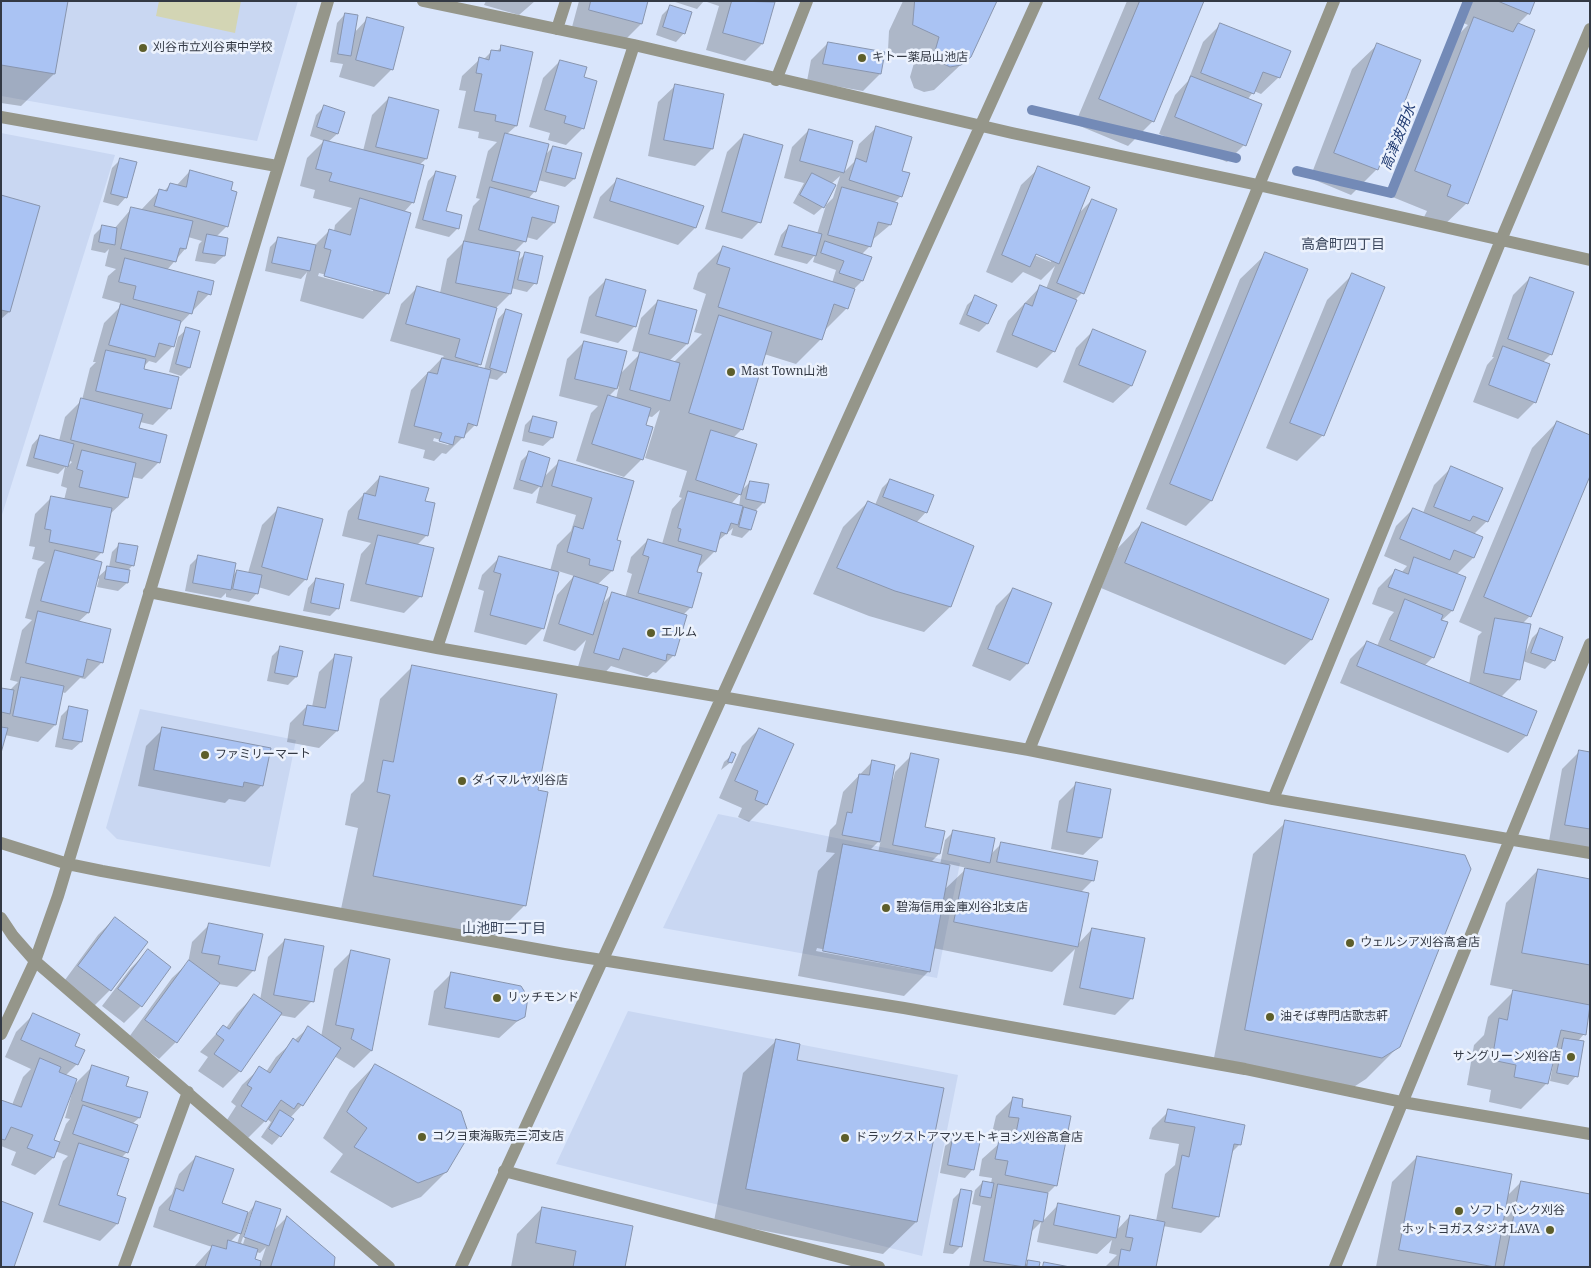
<!DOCTYPE html>
<html>
<head>
<meta charset="utf-8">
<style>
	body { margin:0 }
	#map { position:relative; width:1591px; height:1268px; overflow:hidden; background:#d9e5fb; font-family:"Noto Serif",serif }
	canvas { display:block }
	.frame { position:absolute; inset:0; border:2px solid #333944; pointer-events:none }
</style>
</head>
<body>
<div id="map">
<canvas width="1591" height="1268"></canvas>
<div class="frame"></div>
</div>
<script>
const context = document.querySelector('canvas').getContext('2d');
context.lineJoin = 'round';
function fill(path, color) { context.fillStyle = color; context.fill(path, 'evenodd'); }
function strokePath(path, color, width, dash) { context.strokeStyle = color; context.lineWidth = width; context.lineCap = dash ? 'butt' : 'round'; context.setLineDash(dash || []); context.stroke(path); }
function write(font, color, halo, rows, align = 'center') {
  context.font = font + ' "Noto Serif","Noto Sans JP",serif'; context.lineWidth = 5; context.setLineDash([]); context.textBaseline = 'middle'; context.strokeStyle = halo; context.fillStyle = color; for (const [text, x, y, turn = 0] of rows) {
    context.save(); context.translate(x, y); context.rotate((+turn || 0) * Math.PI / 180); context.textAlign = isNaN(turn) ? turn : align; if (halo) context.strokeText(text, 0, 0); context.fillText(text, 0, 0); context.restore();
  }
}
const built = new Path2D(`
	M1 1H298L257 141 1 96Z
	M1 133 115 155 1 518Z
	M140 709 296 740 270 867 117 839 106 828Z
	M718 814 960 863 937 978 663 928Z
	M628 1011 958 1075 922 1256 556 1164Z`);
const green = new Path2D(`
	M159 1H241L235 33 156 16Z`);
const shadow = new Path2D(`
	M1 1 54 74 21 106 1 103Z
	M486 1H535L519 15 484 5Z
	M579 1H647L641 24 624 41 572 27Z
	M672 1H771L773 3 762 44 745 61 706 50 719 6 704 1 697 9Z
	M903 1H995L970 56 934 90 924 92 914 88 910 77 914 63 888 50 889 31Z
	M1127 1H1203L1153 121 1128 146 1075 124Z
	M1469 1H1534L1529 13 1518 24 1467 203 1441 228 1422 221 1427 211 1390 196 1449 44 1468 25 1461 22Z
	M671 6 684 33 676 42 656 35 662 15Z
	M345 14 354 33 367 19 392 69 374 87 339 77 343 64 330 62 337 23Z
	M1220 25 1279 77 1261 94 1254 91 1247 100 1244 145 1227 162 1159 134 1175 95 1188 81 1203 42Z
	M828 43 883 53 880 74 863 91 807 81 811 60Z
	M1378 44 1377 169 1351 195 1310 178 1352 69Z
	M502 46 516 126 507 134 544 156 553 147 580 154 574 179 565 187 538 180 535 191 528 199 554 223 537 240 526 237 524 242 514 252 517 262 525 254 535 283 527 292 511 288 510 294 496 308 480 364 476 368 484 370 498 319 506 310 505 372 497 380 488 378 475 425 446 454 442 453 434 461 423 458 425 450 398 443 411 390 444 356 390 341 401 304 418 287 440 293 447 259 463 243 473 206 480 199 476 198 488 151 497 142 478 138 479 132 458 128 466 91 459 90 462 76 480 59 483 60 492 51 496 52ZM434 438 450 443 448 445 433 441Z
	M560 61 583 78V128L566 145 548 140 550 133 529 127 543 78Z
	M676 85 712 149 695 166 648 156 658 102Z
	M389 98 426 159 419 165 413 202 404 212 388 293 363 319 300 301 307 272 301 279 265 271 270 247 278 239 314 246 330 230 334 231 335 225 352 208 313 198 315 190 300 186 307 158 324 141 310 136 316 115 325 106 344 113 337 134 328 142 363 151 372 115ZM319 273 373 288V291L318 276Z
	M877 127 901 171V196L894 203 890 225 871 241 869 247 861 255 862 281 853 290 847 308 824 331 821 339 796 364 764 354 742 429 733 438 741 491 750 482 764 502 755 511 750 530 742 538 731 535 733 528 718 541 715 551 697 569 691 607 683 615 673 656 656 673 653 672 647 677 611 666 601 677 577 670 586 640 575 651 543 641 557 595 574 576 558 571 543 628 526 645 474 632 484 591 478 589 482 575 499 558 550 571 557 545 571 531 576 515 536 503 540 486 532 494 513 489 521 461 529 453 543 478 559 462 632 482 616 540 612 571 597 585 601 605 612 594 625 598 632 574 627 572 631 557 648 540 662 544 672 509 682 498 679 497 687 471 645 458 660 410 652 417 647 416 641 460 624 477 576 461 591 413 598 406 559 396 567 359 584 342 620 374 641 353 632 351 641 318 658 301 696 311 687 344 669 361 674 362 702 334 694 332 706 294 693 289 698 273 723 248 832 283 836 270 813 262 815 255 807 264 774 255 781 235 789 226 817 234 826 205 833 198 840 176 831 184 823 207 814 215 793 203 804 183 784 178 792 147 809 130 852 141 843 173 854 162 859 144ZM619 386 616 399 609 396ZM741 493 739 506 731 504Z
	M744 135 759 222 742 239 705 229 727 152Z
	M120 160 126 197 118 206 103 202 112 168Z
	M1039 168 1078 214 1092 200 1082 293 1075 300 1054 351 1037 368 996 352 1008 321 1040 287 1046 289 1055 266 1041 280 1023 272 1012 283 986 272 1021 185ZM1030 250 1051 259V262L1029 253Z
	M190 171 227 226 216 237 224 256 215 264 195 261 199 244 202 241 188 237 185 249 167 270 209 294 178 326 173 346 156 363 149 361 143 367 170 408 153 425 140 422 138 429 159 462 142 479 132 477 127 498 109 515 102 552 93 561 97 578 109 567 112 552 120 544 133 565 127 571V583L118 591 97 587 99 579 97 578 88 613 78 622 102 662 85 679 80 678 65 693 62 692 55 725 38 742 5 735 1 748V690L9 691 18 682 10 680 22 630 32 620 25 618 38 569 45 562 32 559 35 547 29 546 35 514 52 497 64 500 67 488 61 486 65 467 58 474 26 466 32 445 40 436 59 441 65 417 82 400 90 368 96 362H93L104 323 119 308 120 303 102 298 108 276 116 269 105 266 109 249 105 253 91 250 94 235 102 227 114 229 132 208 141 210 159 191 163 192 170 185 176 186ZM68 460 72 462 66 468Z
	M436 172 445 212 461 216 457 229 449 237 415 228 428 181Z
	M617 180 695 228 678 245 593 218 600 197Z
	M1 196 39 207 9 312 1 319Z
	M1266 254 1211 501 1186 526 1146 509 1240 279Z
	M1352 275 1323 435 1297 461 1266 448 1327 300Z
	M1530 278 1551 354 1543 362 1535 402 1518 419 1473 402 1487 365 1494 357H1492L1513 295Z
	M606 280 635 326 618 343 580 333 589 297Z
	M976 297 987 324 979 332 959 324 967 305Z
	M187 329 199 332 189 368 181 376 169 372 178 337Z
	M1093 331 1144 351 1131 386 1113 403 1063 382 1076 348Z
	M533 417 556 423 552 438 543 446 522 441 525 425Z
	M1557 422 1530 616 1522 624 1523 659 1532 638 1540 630 1562 638 1553 661 1545 669 1523 661 1519 679 1501 697 1535 711 1526 736 1508 753 1340 683 1350 659 1367 642 1377 646 1389 618 1394 612 1372 604 1378 588 1395 571 1401 573 1407 566 1384 556 1396 526 1413 509 1423 513 1434 485 1451 468 1487 521 1474 534 1481 537 1473 558 1456 575 1464 578 1452 611 1441 621 1433 657 1424 666 1469 684 1478 636 1482 632 1459 622 1532 448Z
	M380 477 424 502 427 535 416 546 421 596 404 613 350 601 361 554 371 543 342 536 348 511Z
	M890 480 926 512 916 523 973 547 950 607 924 632 869 616 813 594 843 527 868 502 875 505 882 488Z
	M279 508 306 579 289 596 258 587 257 593 249 602 226 597V593L221 598 185 591 190 565 198 557 232 576 237 571 248 573 262 525Z
	M1142 523 1327 600 1311 640 1285 665 1101 588 1117 549Z
	M316 579 338 608 330 616 303 611 308 588Z
	M1013 589 1027 664 1010 681 972 666 996 606Z
	M281 647 296 677 288 685 267 681 272 656Z
	M336 655 351 658 337 731 319 748 287 742 290 723 307 706 312 707 319 672Z
	M412 667 537 791 525 905 492 938 341 909 358 828 345 825 351 794 364 781 380 699Z
	M69 708 81 742 72 750 55 747 61 716Z
	M163 729 262 785 245 802 229 799 225 803 138 786 146 746Z
	M759 729 793 744 766 805 749 822 738 817 742 808 719 798 742 746Z
	M1579 752 1590 754V849L1549 841 1562 769Z
	M733 754 731 762 721 770 724 762Z
	M912 755 924 828 939 854 930 863 940 865 945 840 954 831 991 854 1002 843 1093 880 1081 892 1078 944 1092 929 1132 998 1115 1015 1063 1005 1075 949 1052 972 933 948 929 971 904 996 798 976 818 871 835 853 826 852 830 830 836 824 843 792 872 762 893 780 895 772ZM881 839 878 853 869 851ZM949 864 967 868 944 890ZM817 948 911 967V969L816 951Z
	M1076 784 1110 790 1101 838 1083 855 1051 849 1059 801Z
	M1286 822 1399 1046 1366 1079 1349 1090 1213 1063 1253 854Z
	M1538 870 1590 880V1007L1584 1034 1578 1041 1576 1076 1568 1085 1550 1081 1554 1059 1551 1058 1547 1083 1521 1109 1489 1102 1491 1090 1467 1085 1474 1045 1484 1035 1488 1017 1515 990 1490 985 1506 903Z
	M115 918 146 942 110 990 93 1007 62 984 98 935Z
	M209 925 254 970 237 987 218 984 176 1042 159 1059 129 1037 172 978 188 963 192 942Z
	M285 940 312 1001 295 1018 279 1015 240 1071 223 1088 198 1071 208 1057 200 1052 223 1026 226 1028 237 1013 254 996 260 1000 268 957Z
	M148 951 141 1006 124 1023 102 1006 131 968Z
	M351 952 388 960 371 1051 354 1068 334 1056 302 1105 290 1118 280 1136 272 1145 261 1137 271 1122 267 1119 248 1138 225 1123 236 1106 231 1102 242 1085 260 1068 266 1072 276 1057 308 1028 321 1037 334 969Z
	M451 974 523 1016 499 1038 428 1025 434 991Z
	M33 1015 73 1046 77 1064 65 1076 73 1086 92 1067 124 1086 146 1093 139 1118 132 1124 127 1152 121 1158 115 1196 117 1224 100 1241 43 1222 63 1161 68 1156 55 1151 53 1158 35 1175 11 1165 16 1152 1 1146V1101L12 1105 23 1077 31 1069 5 1057 16 1032ZM71 1093H72L65 1118 70 1119 66 1124 59 1143 52 1140Z
	M776 1041 795 1061 916 1222 883 1254 714 1221 743 1073Z
	M375 1065 446 1172 421 1197 392 1208 330 1172 343 1154 323 1138 350 1091Z
	M1013 1099 1020 1108 1056 1185 1047 1194 1042 1222 1058 1205 1116 1231 1130 1216 1156 1221 1165 1174 1175 1165 1179 1144 1149 1139 1152 1128 1169 1111 1240 1144 1230 1154 1218 1216 1201 1233 1163 1226 1155 1267H1105L1117 1255 1109 1253 1112 1240 1097 1254 1037 1242 1041 1222 1031 1232 1024 1266 1029 1261 1038 1267H969L981 1206 972 1204 975 1190 983 1182 991 1183 992 1178 979 1176 982 1159 1001 1142 1002 1135 992 1133 996 1116Z
	M954 1138 973 1169 965 1178 940 1173 945 1146Z
	M196 1157 220 1204 248 1213 257 1202 272 1232 287 1217 333 1267H194L212 1247 153 1227 159 1207 172 1194 179 1174ZM252 1211H254L243 1244 241 1243ZM241 1231 237 1244 230 1242ZM266 1247 261 1262 253 1260 256 1252 260 1253Z
	M1417 1157 1506 1197 1521 1182 1590 1267H1376L1392 1182Z
	M961 1191V1246L953 1254 943 1253 953 1199Z
	M542 1208 624 1267H511L517 1234Z`);
const stream = new Path2D(`
	M1032 110 1236 158
	M1297 171 1391 193 1468 1`);
const building = new Path2D(`
	M1 1H68L55 74 1 65Z
	M591 1H648L642 24 589 10Z
	M732 1 775 2 763 44 723 33Z
	M915 1H997L971 57 961 65 950 67 940 62 935 51 939 37 913 25Z
	M1140 1H1204L1154 122 1099 99Z
	M1498 1H1535L1530 14Z
	M670 5 692 12 685 34 663 27Z
	M345 13 358 15 351 56 338 54Z
	M367 17 404 27 393 70 356 60Z
	M1474 17 1513 32 1518 23 1535 30 1468 204 1447 196 1451 185 1415 171Z
	M1220 23 1291 51 1280 78 1263 72 1254 94 1201 73Z
	M828 42 885 52 881 74 823 64Z
	M1377 43 1421 60 1378 170 1334 153Z
	M501 45 533 52 517 126 495 121 496 115 474 111 482 74 476 73 479 57 489 60 491 50 500 51Z
	M560 60 587 67 584 77 597 81 584 129 564 123 566 116 545 110Z
	M1191 76 1262 104 1246 146 1175 117Z
	M675 84 724 94 713 149 664 140Z
	M389 97 439 110 427 159 376 147Z
	M324 105 345 112 338 134 317 127Z
	M876 126 912 137 902 171 910 173 902 197 849 180 856 158 866 162Z
	M809 129 853 141 844 173 800 161Z
	M505 133 549 144 536 192 492 181Z
	M744 134 783 145 761 223 722 212Z
	M324 140 424 165 414 203 329 181 332 173 316 169Z
	M553 146 582 153 575 179 546 172Z
	M120 158 137 162 127 198 111 194Z
	M1038 166 1090 187 1059 264 1036 254 1030 267 1002 255Z
	M190 170 233 182 231 190 237 192 228 227 154 206 159 189 167 191 170 183 186 187Z
	M436 171 456 176 446 211 462 215 459 229 423 220Z
	M812 173 836 185 824 208 800 195Z
	M617 178 704 206 696 228 610 201Z
	M490 187 559 206 555 223 532 217 526 242 479 230Z
	M842 187 898 203 891 225 878 222 871 247 828 235Z
	M1 195 40 206 10 312 1 310Z
	M360 198 411 213 389 294 324 276 331 250 324 248 329 229 350 235Z
	M1092 199 1117 209 1084 294 1057 283Z
	M131 207 193 221 186 249 180 248 176 262 121 249Z
	M102 225 117 228 115 245 99 242Z
	M789 225 822 234 816 256 782 247Z
	M207 234 228 238 225 256 203 253Z
	M278 237 316 245 310 271 272 263Z
	M464 241 520 252 511 294 456 283Z
	M825 241 872 257 863 281 839 273 844 261 821 253Z
	M723 246 855 289 848 309 834 304 822 340 718 307 730 268 717 264Z
	M525 252 543 256 537 284 518 280Z
	M1265 252 1308 269 1212 501 1170 484Z
	M125 258 214 281 211 295 198 291 192 314 133 299 136 286 119 282Z
	M1352 273 1385 287 1324 436 1290 423Z
	M1530 277 1574 292 1552 355 1508 339Z
	M606 279 646 290 636 327 596 316Z
	M1040 285 1077 300 1055 352 1012 335 1025 303 1032 306Z
	M417 286 497 308 481 365 455 357 460 339 406 324Z
	M975 295 997 305 988 324 967 315Z
	M658 300 697 310 688 344 649 334Z
	M121 304 181 321 174 347 159 343 155 357 109 345Z
	M506 309 522 314 506 373 490 368Z
	M719 315 772 332 743 430 689 413Z
	M186 327 200 331 190 368 176 364Z
	M1093 329 1146 351 1132 386 1079 365Z
	M584 341 627 351 617 389 575 379Z
	M1503 346 1550 364 1536 403 1489 385Z
	M106 350 146 359 144 369 179 377 171 409 96 391Z
	M640 352 680 363 670 401 630 390Z
	M442 358 491 370 477 426 468 423 464 438 455 436 453 445 439 441 442 433 414 426 428 372 437 374Z
	M608 395 651 408 646 425 653 427 643 460 592 444Z
	M81 398 143 414 139 428 167 435 160 463 71 440Z
	M533 416 557 422 553 438 529 432Z
	M1557 421 1590 435V476L1531 617 1484 597Z
	M711 430 757 444 741 495 696 480Z
	M40 435 74 444 68 467 34 458Z
	M82 450 136 463 128 498 79 487 83 471 77 469Z
	M529 451 550 458 542 487 520 480Z
	M559 460 634 481 617 540 621 541 613 571 589 565 590 559 567 552 574 526 583 529 592 498 552 486Z
	M1451 466 1503 488 1488 522 1473 516 1470 521 1434 507Z
	M380 476 429 488 425 501 435 503 428 536 358 519 364 493 375 496Z
	M890 479 934 495 927 513 883 497Z
	M750 481 769 484 765 503 746 499Z
	M688 491 743 506 738 525 731 523 727 534 721 532 716 552 678 541 681 529 678 528Z
	M51 496 112 508 103 553 49 542 51 530 45 529Z
	M868 501 974 546 951 607 895 591 837 568Z
	M278 507 323 519 307 580 262 567Z
	M744 507 757 511 751 530 739 527Z
	M1413 508 1483 537 1474 558 1454 550 1450 560 1400 539Z
	M1142 522 1329 599 1312 640 1125 563Z
	M378 535 434 548 422 597 366 584Z
	M648 539 702 555 697 572 702 573 692 608 638 593 649 557 643 555Z
	M119 543 138 546 134 566 116 562Z
	M55 550 102 562 89 613 41 601Z
	M198 555 236 563 231 590 193 583Z
	M499 556 559 572 544 629 490 615 501 574 494 572Z
	M1414 557 1466 577 1453 611 1388 587 1395 569 1408 574Z
	M107 566 130 570 128 583 105 579Z
	M237 570 262 575 258 594 233 589Z
	M574 576 608 587 593 635 559 624Z
	M316 578 344 584 339 609 311 603Z
	M1013 588 1052 603 1028 664 988 649Z
	M612 592 687 615 675 656 667 654 666 661 623 648 619 660 594 653Z
	M1405 599 1443 615 1441 620 1448 622 1434 658 1390 640Z
	M38 611 111 629 103 663 87 659 83 677 26 663Z
	M1495 618 1531 624 1520 680 1484 673Z
	M1540 628 1563 637 1555 661 1531 653Z
	M1367 641 1537 711 1527 736 1357 666Z
	M280 646 303 651 297 677 275 673Z
	M335 654 352 657 338 731 303 725 307 705 325 708Z
	M412 665 557 694 538 790 548 792 526 906 373 876 390 795 377 792 383 760 393 762Z
	M21 677 64 686 56 725 13 716Z
	M1 688 14 690 10 714 1 712Z
	M69 706 88 710 82 742 63 739Z
	M1 727 8 728 1 753Z
	M162 727 271 748 263 786 244 782 243 787 154 770Z
	M759 728 794 744 767 805 755 800 758 791 735 781Z
	M1579 750 1590 752V829L1565 825Z
	M732 752 736 754 732 763 728 762Z
	M911 753 939 759 925 827 945 831 940 854 893 845Z
	M872 760 895 765 880 842 842 835 847 812 852 813 859 774 869 775Z
	M1076 782 1111 789 1102 838 1067 832Z
	M1285 820 1465 855 1471 869 1400 1047 1382 1058 1245 1030Z
	M953 830 995 838 990 863 948 854Z
	M1001 842 1098 861 1094 881 997 862Z
	M843 844 950 865 930 972 823 951Z
	M965 868 1089 893 1078 947 954 922Z
	M1538 869 1590 879V965L1522 953Z
	M115 917 148 942 111 991 78 966Z
	M209 923 263 934 255 971 218 964 220 956 202 953Z
	M1092 928 1145 938 1133 999 1080 988Z
	M285 939 324 946 314 1002 274 995Z
	M148 949 171 967 142 1007 118 989Z
	M351 950 390 959 372 1051 351 1039 354 1029 336 1025Z
	M189 960 220 983 177 1043 145 1020Z
	M451 972 521 986 528 997 525 1017 517 1021 445 1008Z
	M1513 990 1590 1005 1586 1035 1561 1030 1548 1084 1514 1077 1516 1065 1492 1060 1499 1018 1507 1020Z
	M254 994 282 1013 241 1072 214 1054 224 1040 216 1034 223 1025 229 1029Z
	M33 1013 80 1034 75 1046 85 1050 78 1065 21 1040Z
	M308 1026 341 1048 303 1106 298 1103 294 1109 281 1100 266 1122 241 1106 252 1088 247 1085 259 1066 270 1073 293 1038 298 1042Z
	M1564 1038 1584 1041 1578 1077 1557 1073Z
	M776 1039 800 1044 797 1060 944 1088 917 1222 746 1189Z
	M40 1058 61 1067 59 1072 77 1079 54 1140 60 1142 54 1158 27 1148 33 1135 11 1127 5 1140 1 1139V1100L21 1107Z
	M375 1064 461 1111 469 1135 447 1172 418 1183 354 1147 367 1128 347 1112Z
	M92 1065 129 1077 126 1086 148 1092 140 1118 82 1101Z
	M1013 1097 1023 1099 1022 1107 1071 1116 1057 1186 1005 1175 1008 1161 995 1159 999 1140 1014 1143 1019 1118 1009 1117Z
	M83 1105 138 1125 128 1153 73 1134Z
	M1168 1109 1245 1125 1241 1145 1234 1144 1219 1217 1172 1208 1182 1155 1189 1157 1195 1127 1165 1122Z
	M280 1110 294 1119 281 1137 269 1129Z
	M953 1137 980 1142 974 1170 948 1165Z
	M79 1143 129 1159 117 1195 126 1198 118 1224 59 1205Z
	M196 1156 234 1169 222 1203 248 1212 241 1234 169 1210 176 1188 183 1191Z
	M1417 1156 1512 1174 1495 1267 1399 1250Z
	M983 1181 994 1183 991 1198 980 1196Z
	M1521 1181 1590 1194V1267H1504Z
	M998 1184 1048 1193 1043 1222 1034 1220 1025 1267 984 1261Z
	M961 1189 972 1191 962 1247 950 1245Z
	M1 1201 33 1213 14 1267H1Z
	M256 1201 281 1209 269 1246 244 1237Z
	M1058 1203 1120 1216 1116 1238 1054 1225Z
	M542 1207 633 1226 625 1267H573L576 1251 536 1243Z
	M1130 1215 1165 1222 1156 1267H1118L1121 1249 1130 1251 1133 1238 1126 1237Z
	M287 1216 335 1257 334 1267H271Z
	M228 1240 258 1249 255 1259 261 1261 260 1267H205L212 1245 226 1249Z
	M1028 1260 1040 1262 1039 1267H1027Z
	M1044 1262 1070 1267H1043Z`);
const minor = new Path2D(`
	M423 1 634 45 1012 133 1258 185 1590 260
	M557 29 566 1
	M776 80 807 1
	M1 117 277 166
	M149 592 437 648 1029 750 1273 799 1590 853
	M437 648 634 45
	M1029 750 1334 1
	M1273 799 1501 240 1590 29
	M1 843 68 864 102 871 564 954 904 1008 1245 1069 1402 1102 1590 1134
	M1 918 13 936 35 961 389 1267
	M1 1034 35 961 58 896 328 1
	M504 1171 879 1267
	M124 1267 188 1092
	M461 1267 615 933 1037 1
	M1335 1267 1590 644`);
const markers = [
	[143,48,5,"#5d5e2b"],
	[862,58,5,"#5d5e2b"],
	[731,372,5,"#5d5e2b"],
	[651,633,5,"#5d5e2b"],
	[205,755,5,"#5d5e2b"],
	[462,781,5,"#5d5e2b"],
	[886,908,5,"#5d5e2b"],
	[1350,943,5,"#5d5e2b"],
	[497,998,5,"#5d5e2b"],
	[1270,1017,5,"#5d5e2b"],
	[1571,1057,5,"#5d5e2b"],
	[422,1137,5,"#5d5e2b"],
	[845,1138,5,"#5d5e2b"],
	[1459,1211,5,"#5d5e2b"],
	[1550,1230,5,"#5d5e2b"]
];
const poiNames = [
	["刈谷市立刈谷東中学校",153,48],
	["キトー薬局山池店",872,58],
	["Mast Town山池",741,372],
	["エルム",661,633],
	["ファミリーマート",215,755],
	["ダイマルヤ刈谷店",472,781],
	["碧海信用金庫刈谷北支店",896,908],
	["ウェルシア刈谷高倉店",1360,943],
	["リッチモンド",507,998],
	["油そば専門店歌志軒",1280,1017],
	["サングリーン刈谷店",1561,1057,"right"],
	["コクヨ東海販売三河支店",432,1137],
	["ドラッグストアマツモトキヨシ刈谷高倉店",855,1138],
	["ソフトバンク刈谷",1469,1211],
	["ホットヨガスタジオLAVA",1540,1230,"right"]
];
const waterNames = [
	["高津波用水",1399,137,-68]
];
const neighbourhoodNames = [
	["高倉町四丁目",1343,245],
	["山池町二丁目",504,929]
];
fill(built, '#c9d7f2');
fill(green, '#d3d5b4');
fill(shadow, '#0003');
strokePath(stream, '#738ab7', 10);
fill(building, '#aac3f3');
strokePath(building, '#8895ae', 1);
strokePath(minor, '#95968a', 12);
for (const [x, y, r, color] of markers) { const dot = new Path2D(); dot.arc(x, y, r, 0, 2 * Math.PI); context.fillStyle = color; context.fill(dot); strokePath(dot, '#ecf2fd', 2); }
write('12px', '#333944', '#ecf2fd', poiNames, 'left');
write('italic 14px', '#203b73', '#ecf2fd', waterNames);
write('14px', '#3d495f', '#ecf2fd', neighbourhoodNames);
</script>
</body>
</html>
